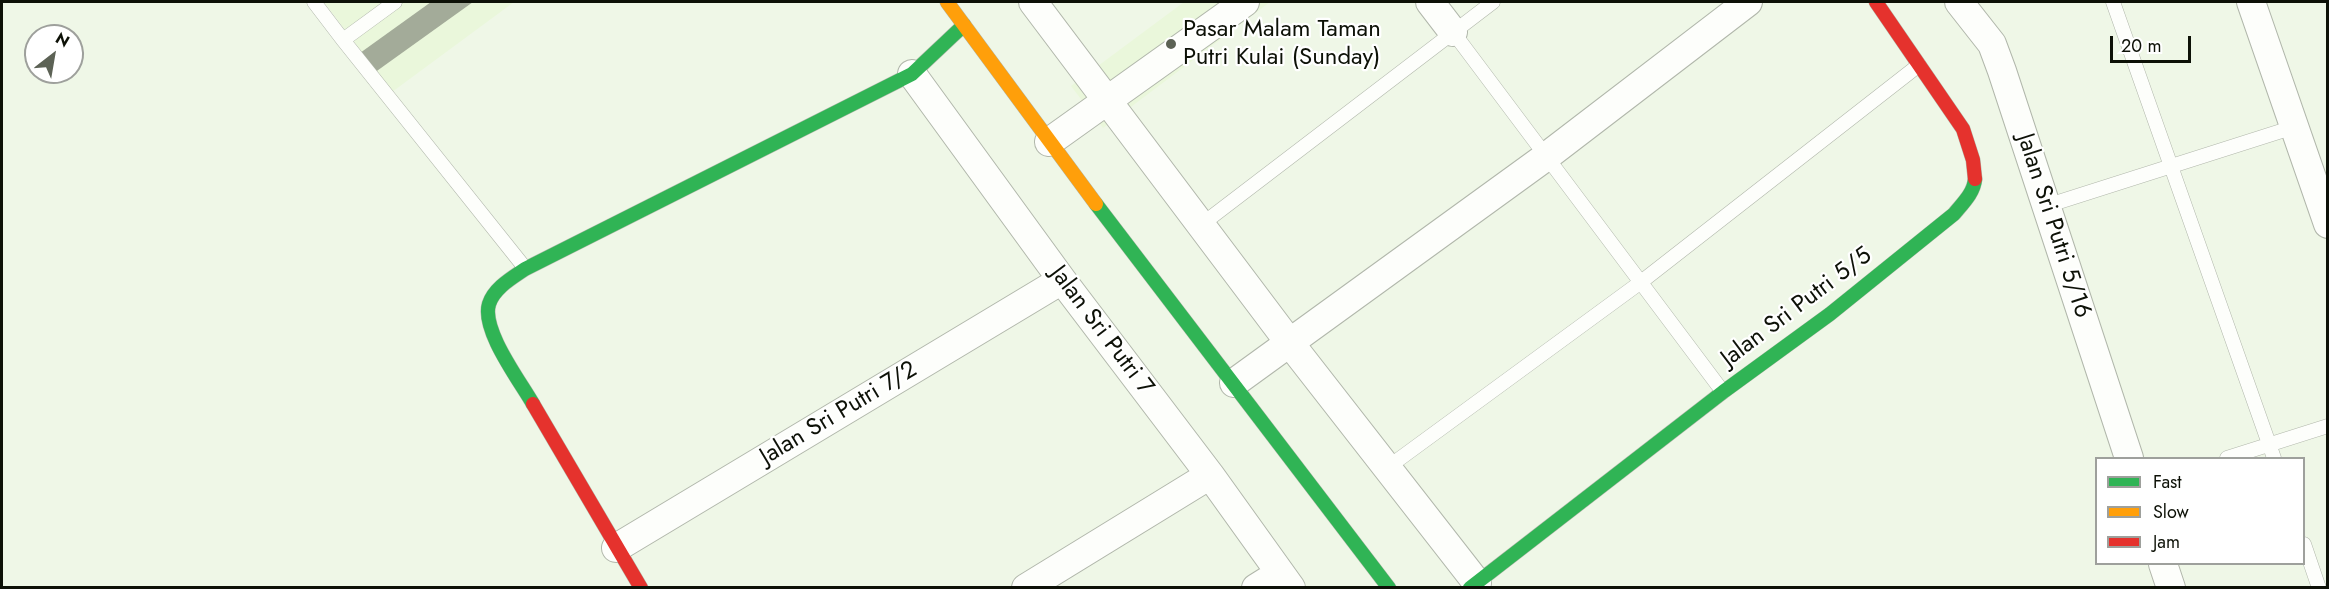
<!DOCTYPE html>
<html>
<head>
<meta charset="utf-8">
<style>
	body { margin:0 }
	#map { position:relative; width:2329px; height:589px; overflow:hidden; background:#eff7e7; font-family:Jost,sans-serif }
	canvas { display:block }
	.frame { position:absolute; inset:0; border:3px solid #0d1107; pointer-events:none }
	.legend { position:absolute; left:2095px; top:457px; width:210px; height:108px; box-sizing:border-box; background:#fff; border:2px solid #9ea09c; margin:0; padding:8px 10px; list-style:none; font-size:18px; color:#0d1107 }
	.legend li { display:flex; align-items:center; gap:12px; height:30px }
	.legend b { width:30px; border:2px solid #9ea09c }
	.north { position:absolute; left:24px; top:24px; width:60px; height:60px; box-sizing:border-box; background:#fff; border:2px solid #9ea09c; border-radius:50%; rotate:31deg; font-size:16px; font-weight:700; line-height:24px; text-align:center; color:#0d1107 }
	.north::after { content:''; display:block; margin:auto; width:21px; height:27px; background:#5c6255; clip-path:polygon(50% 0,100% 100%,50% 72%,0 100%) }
	.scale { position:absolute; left:2110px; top:36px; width:81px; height:27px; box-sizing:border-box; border:3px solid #0d1107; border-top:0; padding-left:8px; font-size:18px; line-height:21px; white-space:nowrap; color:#0d1107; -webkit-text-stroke:4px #fff; paint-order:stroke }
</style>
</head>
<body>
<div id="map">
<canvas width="2329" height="589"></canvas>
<div class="frame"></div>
<ul class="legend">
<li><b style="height:8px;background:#30b455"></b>Fast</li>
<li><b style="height:8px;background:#ff9f0a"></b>Slow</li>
<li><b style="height:8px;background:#e5322d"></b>Jam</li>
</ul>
<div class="north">N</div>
<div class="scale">20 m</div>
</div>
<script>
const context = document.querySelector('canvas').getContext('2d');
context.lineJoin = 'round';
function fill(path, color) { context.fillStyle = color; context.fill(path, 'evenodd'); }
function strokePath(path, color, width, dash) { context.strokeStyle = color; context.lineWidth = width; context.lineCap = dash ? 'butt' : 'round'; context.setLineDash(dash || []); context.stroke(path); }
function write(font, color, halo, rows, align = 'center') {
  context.font = font + ' Jost,sans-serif'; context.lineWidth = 4.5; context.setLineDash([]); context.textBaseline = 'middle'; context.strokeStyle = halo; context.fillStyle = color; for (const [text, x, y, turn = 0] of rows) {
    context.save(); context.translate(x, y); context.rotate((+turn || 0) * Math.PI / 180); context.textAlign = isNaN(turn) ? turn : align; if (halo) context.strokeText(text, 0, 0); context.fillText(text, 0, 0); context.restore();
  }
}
const built = new Path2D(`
	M324 2H514L392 92Z
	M1184 2H1270L1103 128 1071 86Z`);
const building = new Path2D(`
	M431 2H473L374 73 360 53Z`);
const lane = new Path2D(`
	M314 2 343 40 525 268
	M2113 2 2274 458
	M1453 32 1723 392
	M343 40 395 2
	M2046 206 2294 127
	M1201 225 1493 2
	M2227 458 2328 426
	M1387 468 1641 282 1919 65
	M2304 544 2319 588`);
const street = new Path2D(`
	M1033 2 1289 342 1477 583
	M1430 2 1453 32
	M1959 2 1992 44 2002 71 2129 458
	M2251 2 2328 224
	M912 74 1062 280 1210 475 1291 588
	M1049 142 1245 2
	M1234 383 1547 156 1748 2
	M616 548 1062 280
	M2163 564 2171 588
	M1026 588 1210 475
	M1256 588 1280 573`);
const fast = new Path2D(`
	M1096 204 1389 588
	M533 404C520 381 481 330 489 304 494 288 512 278 525 269L912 74 964 25
	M1470 588 1723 392 1830 314 1954 214C1962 204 1974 193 1975 179`);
const slow = new Path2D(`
	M947 2 1096 204`);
const jam = new Path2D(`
	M1876 2 1963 129 1973 160 1975 179
	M533 404 641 588`);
const markers = [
	[1171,44,6,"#5c6255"]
];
const poiNames = [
	["Pasar Malam Taman",1183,30],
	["Putri Kulai (Sunday)",1183,58]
];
const streetNames = [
	["Jalan Sri Putri 5/16",2053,226,72],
	["Jalan Sri Putri 5/5",1797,308,-37],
	["Jalan Sri Putri 7",1101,331,53],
	["Jalan Sri Putri 7/2",839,414,-31]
];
fill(built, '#eaf7db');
fill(building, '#a3ab99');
strokePath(lane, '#b1b7ab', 15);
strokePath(street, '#b1b7ab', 30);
strokePath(fast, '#b1b7ab', 15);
strokePath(slow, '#b1b7ab', 15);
strokePath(jam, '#b1b7ab', 15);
strokePath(lane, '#fdfefb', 14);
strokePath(street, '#fdfefb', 28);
strokePath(fast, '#30b455', 14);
strokePath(slow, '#ff9f0a', 14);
strokePath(jam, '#e5322d', 14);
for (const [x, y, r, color] of markers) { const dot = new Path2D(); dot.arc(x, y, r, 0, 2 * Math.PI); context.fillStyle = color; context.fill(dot); strokePath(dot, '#fff', 2); }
write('24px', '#0d1107', '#fff', poiNames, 'left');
write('24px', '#0d1107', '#fff', streetNames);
</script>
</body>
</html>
